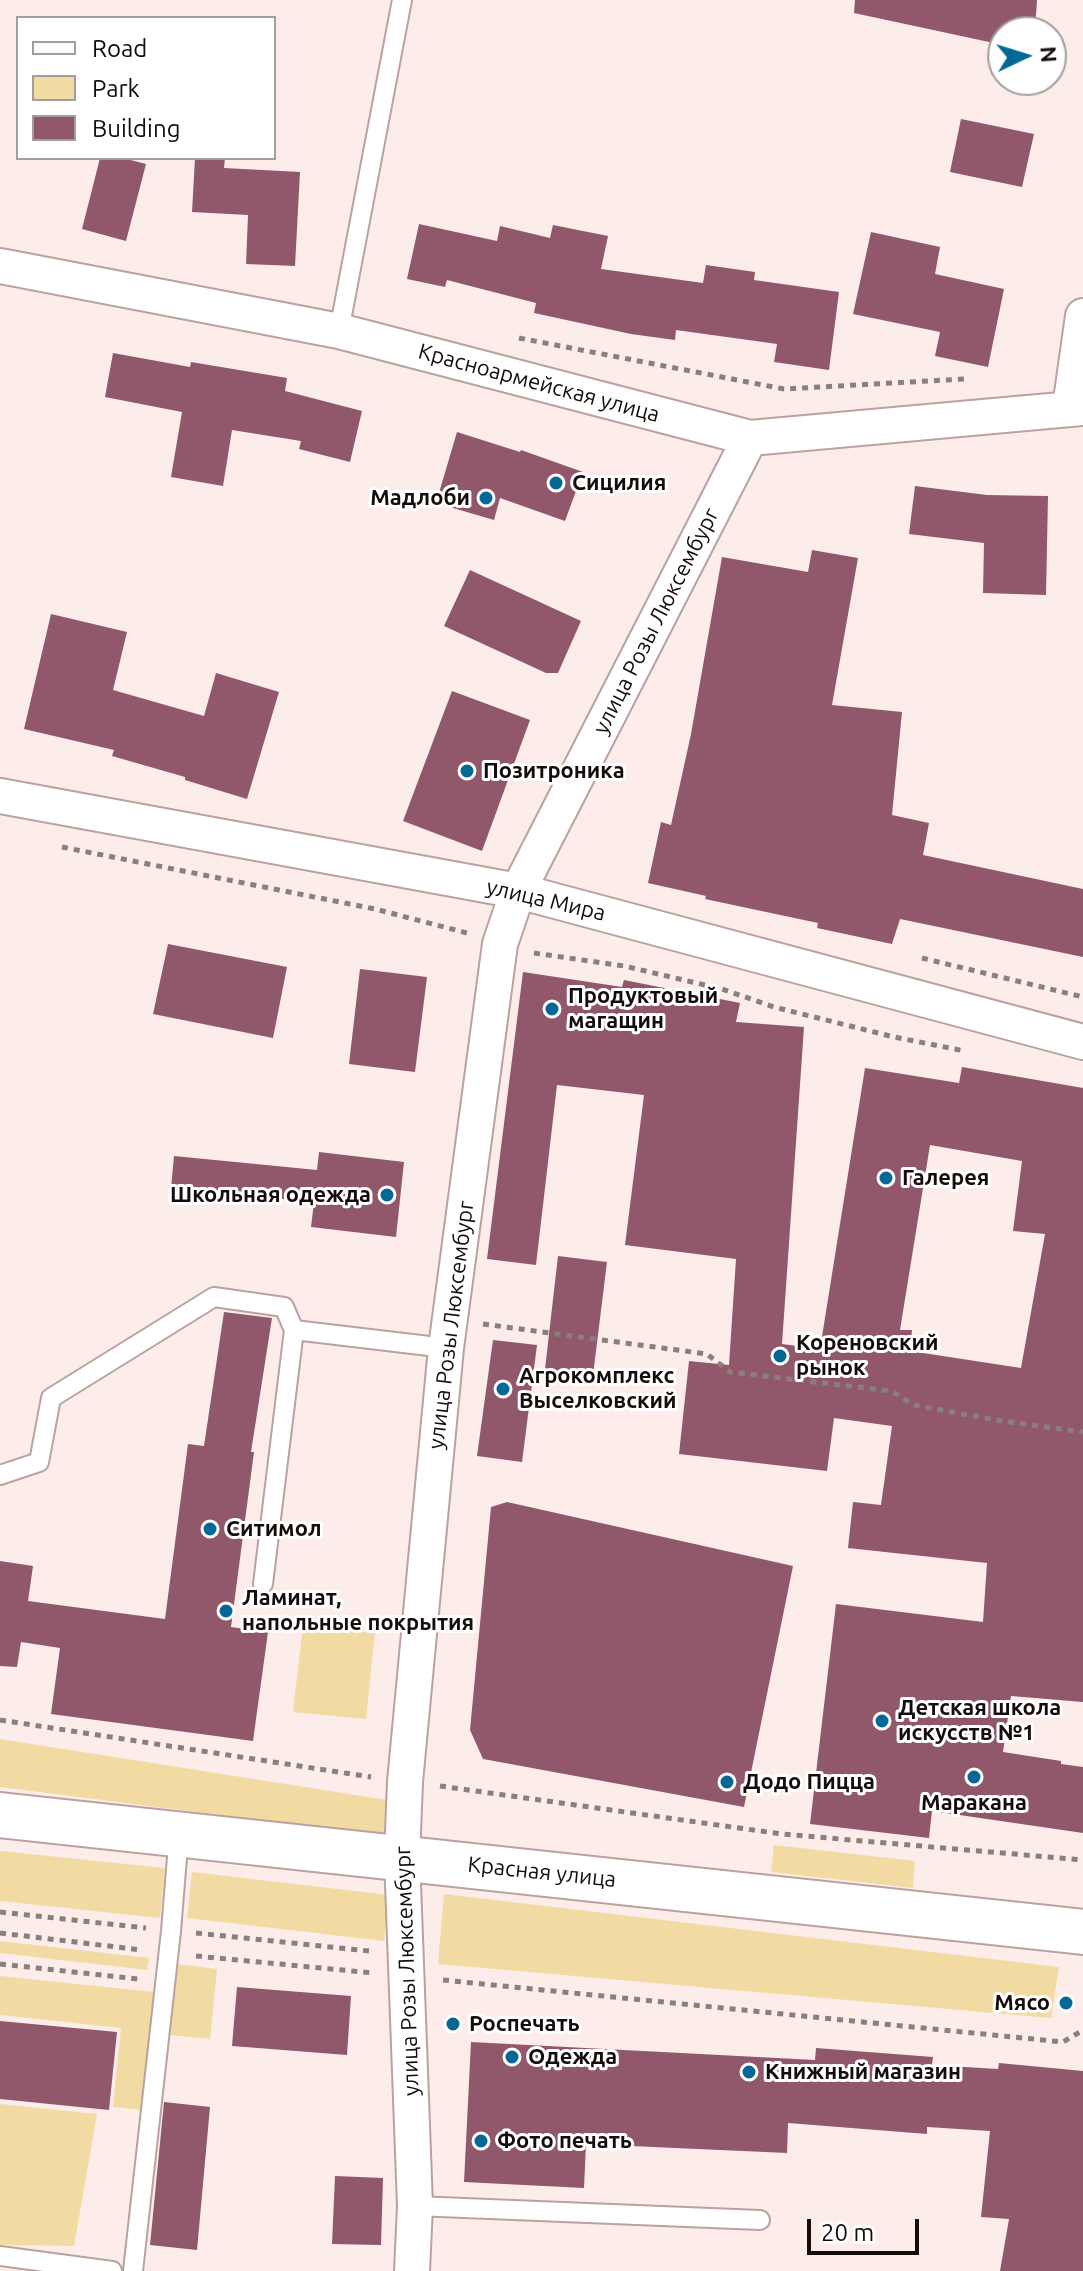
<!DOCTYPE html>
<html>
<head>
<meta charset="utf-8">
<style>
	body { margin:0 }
	#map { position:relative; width:1083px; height:2271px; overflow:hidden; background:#fcecea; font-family:Ubuntu,sans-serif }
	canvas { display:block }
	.legend { position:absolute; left:16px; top:16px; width:260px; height:144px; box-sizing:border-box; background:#fff; border:2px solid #a19e9e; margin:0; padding:10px 14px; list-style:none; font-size:24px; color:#150d0c }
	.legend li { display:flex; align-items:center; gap:16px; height:40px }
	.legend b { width:40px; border:2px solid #a19e9e }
	.north { position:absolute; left:987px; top:16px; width:80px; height:80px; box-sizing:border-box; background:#fff; border:2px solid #a19e9e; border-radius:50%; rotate:86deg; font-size:22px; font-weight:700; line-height:32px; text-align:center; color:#150d0c }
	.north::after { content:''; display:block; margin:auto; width:28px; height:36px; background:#036896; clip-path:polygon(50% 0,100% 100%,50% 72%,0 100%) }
	.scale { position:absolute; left:807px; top:2219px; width:112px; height:36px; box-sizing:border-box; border:4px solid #150d0c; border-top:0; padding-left:10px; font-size:24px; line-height:28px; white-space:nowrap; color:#150d0c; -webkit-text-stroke:6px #fff; paint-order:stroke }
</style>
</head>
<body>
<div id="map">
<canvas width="1083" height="2271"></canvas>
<ul class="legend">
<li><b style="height:10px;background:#fff"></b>Road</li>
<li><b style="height:22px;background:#f2dba3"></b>Park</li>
<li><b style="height:22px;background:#91586c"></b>Building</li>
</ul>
<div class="north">N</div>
<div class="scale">20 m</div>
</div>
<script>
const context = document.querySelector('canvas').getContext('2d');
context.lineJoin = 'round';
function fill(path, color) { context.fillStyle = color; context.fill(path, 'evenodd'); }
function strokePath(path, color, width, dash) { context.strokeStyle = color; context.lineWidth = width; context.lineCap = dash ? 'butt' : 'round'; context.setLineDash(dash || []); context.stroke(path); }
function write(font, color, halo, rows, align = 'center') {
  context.font = font + ' Ubuntu,sans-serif'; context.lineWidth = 6; context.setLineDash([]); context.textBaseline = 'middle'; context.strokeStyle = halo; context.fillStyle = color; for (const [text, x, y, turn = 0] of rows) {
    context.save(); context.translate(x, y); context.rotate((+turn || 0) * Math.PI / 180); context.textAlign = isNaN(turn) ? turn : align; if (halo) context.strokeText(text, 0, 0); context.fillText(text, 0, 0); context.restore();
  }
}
const green = new Path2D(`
	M303 1625 375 1633 366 1719 293 1712Z
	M0 1739 387 1800 385 1836 0 1787Z
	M774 1845 915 1861 913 1888 771 1872Z
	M0 1851 165 1868 160 1918 0 1901Z
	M192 1872 389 1895 384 1941 187 1918Z
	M444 1894 1059 1967 1051 2018 438 1964Z
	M0 1941 149 1958 147 1970 0 1953Z
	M177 1964 217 1969 210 2039 170 2035Z
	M0 1976 154 1992 141 2110 113 2107 121 2028 0 2015Z
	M0 2104 97 2114 74 2246 0 2245Z`);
const building = new Path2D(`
	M855 0H1037L1035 32H1003V45L854 13Z
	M961 119 1034 134 1022 187 950 172Z
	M100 158H123L146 164 126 241 82 229Z
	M195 158H225L224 168 300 172 295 266 246 264 248 215 192 212Z
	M419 224 497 241 500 226 550 238 553 225 608 236 601 269 703 283 706 265 755 272 754 280 839 292 829 370 774 362 777 344 676 330 675 340 631 334 534 313 536 303 447 280 445 287 407 279Z
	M871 232 940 247 935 274 1004 289 988 367 935 356 940 332 853 314Z
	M113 353 190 367 191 362 287 378 285 391 362 411 350 462 299 449 301 441 232 430 223 486 171 477 182 412 105 397Z
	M457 432 520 452 521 450 583 472 565 521 500 498 494 520 436 503Z
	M915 486 987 495 1048 496 1046 595 983 593 984 543 909 534Z
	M812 550 858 558 832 705 902 712 892 815 929 823 923 855 1083 889V957L900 919 892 944 817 928 818 923 705 899 706 896 648 883 661 822 671 825 691 734 722 557 808 572Z
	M470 570 581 621 558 673H546L444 626Z
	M51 614 127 632 113 690 204 716 216 673 279 692 247 799 185 780V777L112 756 114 750 24 729Z
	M452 691 530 720 482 851 403 821Z
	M168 944 287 967 273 1038 153 1014Z
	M360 969 427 977 415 1072 349 1064Z
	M523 972 622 987 624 980 740 1003 736 1022 804 1027 782 1344 820 1349 865 1068 959 1083 962 1067 1083 1088V1702L1011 1696 1003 1752 1061 1761V1764L1083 1767V1833L932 1811 929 1838 810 1824 836 1604 983 1622 987 1563 848 1548 853 1502 881 1505 892 1426 834 1418 827 1471 679 1454 689 1361 729 1365 736 1259 625 1245 644 1095 557 1085 536 1265 487 1259ZM930 1145 1022 1161 1013 1231 1045 1234 1021 1368 910 1351 912 1330H900Z
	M319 1152 404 1162 396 1237 311 1227 314 1202 171 1188 174 1156 317 1170Z
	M558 1256 607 1262 593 1375 545 1369Z
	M224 1312 272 1318 251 1452H254L231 1627 268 1632 253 1741 51 1714 60 1648 21 1642 17 1667 0 1666V1561L33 1566 28 1601 165 1619 188 1444 204 1446Z
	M493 1340 537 1345 522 1462 477 1456Z
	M507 1502 793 1566 744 1807 483 1759 470 1730 491 1507Z
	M237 1987 351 1996 347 2055 232 2046Z
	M0 2021 117 2032 109 2110 0 2099Z
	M471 2042 815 2060 816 2048 933 2057 932 2065 998 2069 999 2063 1083 2071V2271H1000L1009 2219 981 2217 990 2131 927 2127V2134L788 2123 787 2153 586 2144 584 2188 464 2182Z
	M164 2102 210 2107 197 2250 150 2245Z
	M335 2176 383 2178 381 2245 332 2244Z`);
const path = new Path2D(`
	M519 338 784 389 964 379
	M62 847 375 909 467 933
	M534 953 624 966 722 989 774 1007 894 1037 965 1051
	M922 958 1083 997
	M483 1324 707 1354 730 1372 891 1391 914 1405 996 1420 1083 1432
	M0 1720 371 1777
	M440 1786 782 1834 1083 1860
	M0 1912 146 1928
	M0 1933 142 1950
	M196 1933 369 1951
	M196 1956 373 1973
	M0 1964 138 1979
	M443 1980 1063 2042 1083 2030`);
const service = new Path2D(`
	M339 331 402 0
	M0 1475 39 1462 51 1398 214 1297 284 1307 294 1330 446 1348
	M263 1584 294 1330
	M415 2206 760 2220
	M0 2256 112 2271
	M133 2271 171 1931 179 1833`);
const minor = new Path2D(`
	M0 266 339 331 750 438 1083 408
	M1070 408 1083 316
	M0 796 518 891 1083 1042
	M412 2271 415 2206 402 1857 405 1782 446 1348 500 944 518 891 750 438`);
const secondary = new Path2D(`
	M0 1815 1083 1932`);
const markers = [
	[556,483,8,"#036896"],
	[486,498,8,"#036896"],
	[467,771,8,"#036896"],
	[552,1009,8,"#036896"],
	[886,1178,8,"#036896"],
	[387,1195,8,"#036896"],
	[780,1356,8,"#036896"],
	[503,1389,8,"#036896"],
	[210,1529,8,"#036896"],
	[226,1611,8,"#036896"],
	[882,1721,8,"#036896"],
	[974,1777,8,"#036896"],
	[727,1782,8,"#036896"],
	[1066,2003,8,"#036896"],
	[453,2024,8,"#036896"],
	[512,2057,8,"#036896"],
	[749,2072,8,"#036896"],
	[481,2141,8,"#036896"]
];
const streetNames = [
	["Красноармейская улица",539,383,15],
	["улица Розы Люксембург",656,621,-63],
	["улица Мира",546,900,13],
	["улица Розы Люксембург",451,1325,-83],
	["Красная улица",542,1872,6],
	["улица Розы Люксембург",407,1971,-92]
];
const poiNames = [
	["Сицилия",572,483],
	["Мадлоби",470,498,"right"],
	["Позитроника",483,771],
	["Продуктовый",568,996],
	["магащин",568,1021],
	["Галерея",902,1178],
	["Школьная одежда",371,1195,"right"],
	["Кореновский",796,1343],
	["рынок",796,1368],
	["Агрокомплекс",519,1376],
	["Выселковский",519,1401],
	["Ситимол",226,1529],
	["Ламинат,",242,1598],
	["напольные покрытия",242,1623],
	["Детская школа",898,1708],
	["искусств №1",898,1733],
	["Додо Пицца",743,1782],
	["Маракана",974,1803,"center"],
	["Мясо",1050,2003,"right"],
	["Роспечать",469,2024],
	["Одежда",528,2057],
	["Книжный магазин",765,2072],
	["Фото печать",497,2141]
];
fill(green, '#f2dba3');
fill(building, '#91586c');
strokePath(service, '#baa29f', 22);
strokePath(minor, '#baa29f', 38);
strokePath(secondary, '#baa29f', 48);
strokePath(path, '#8b7f7e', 5, [6, 6]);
strokePath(service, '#fff', 18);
strokePath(minor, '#fff', 34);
strokePath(secondary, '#fff', 44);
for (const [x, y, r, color] of markers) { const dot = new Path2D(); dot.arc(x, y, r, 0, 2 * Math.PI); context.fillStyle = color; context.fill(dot); strokePath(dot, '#fff', 3); }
write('22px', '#150d0c', '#fff', streetNames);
write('bold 22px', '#150d0c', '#fff', poiNames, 'left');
</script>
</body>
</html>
